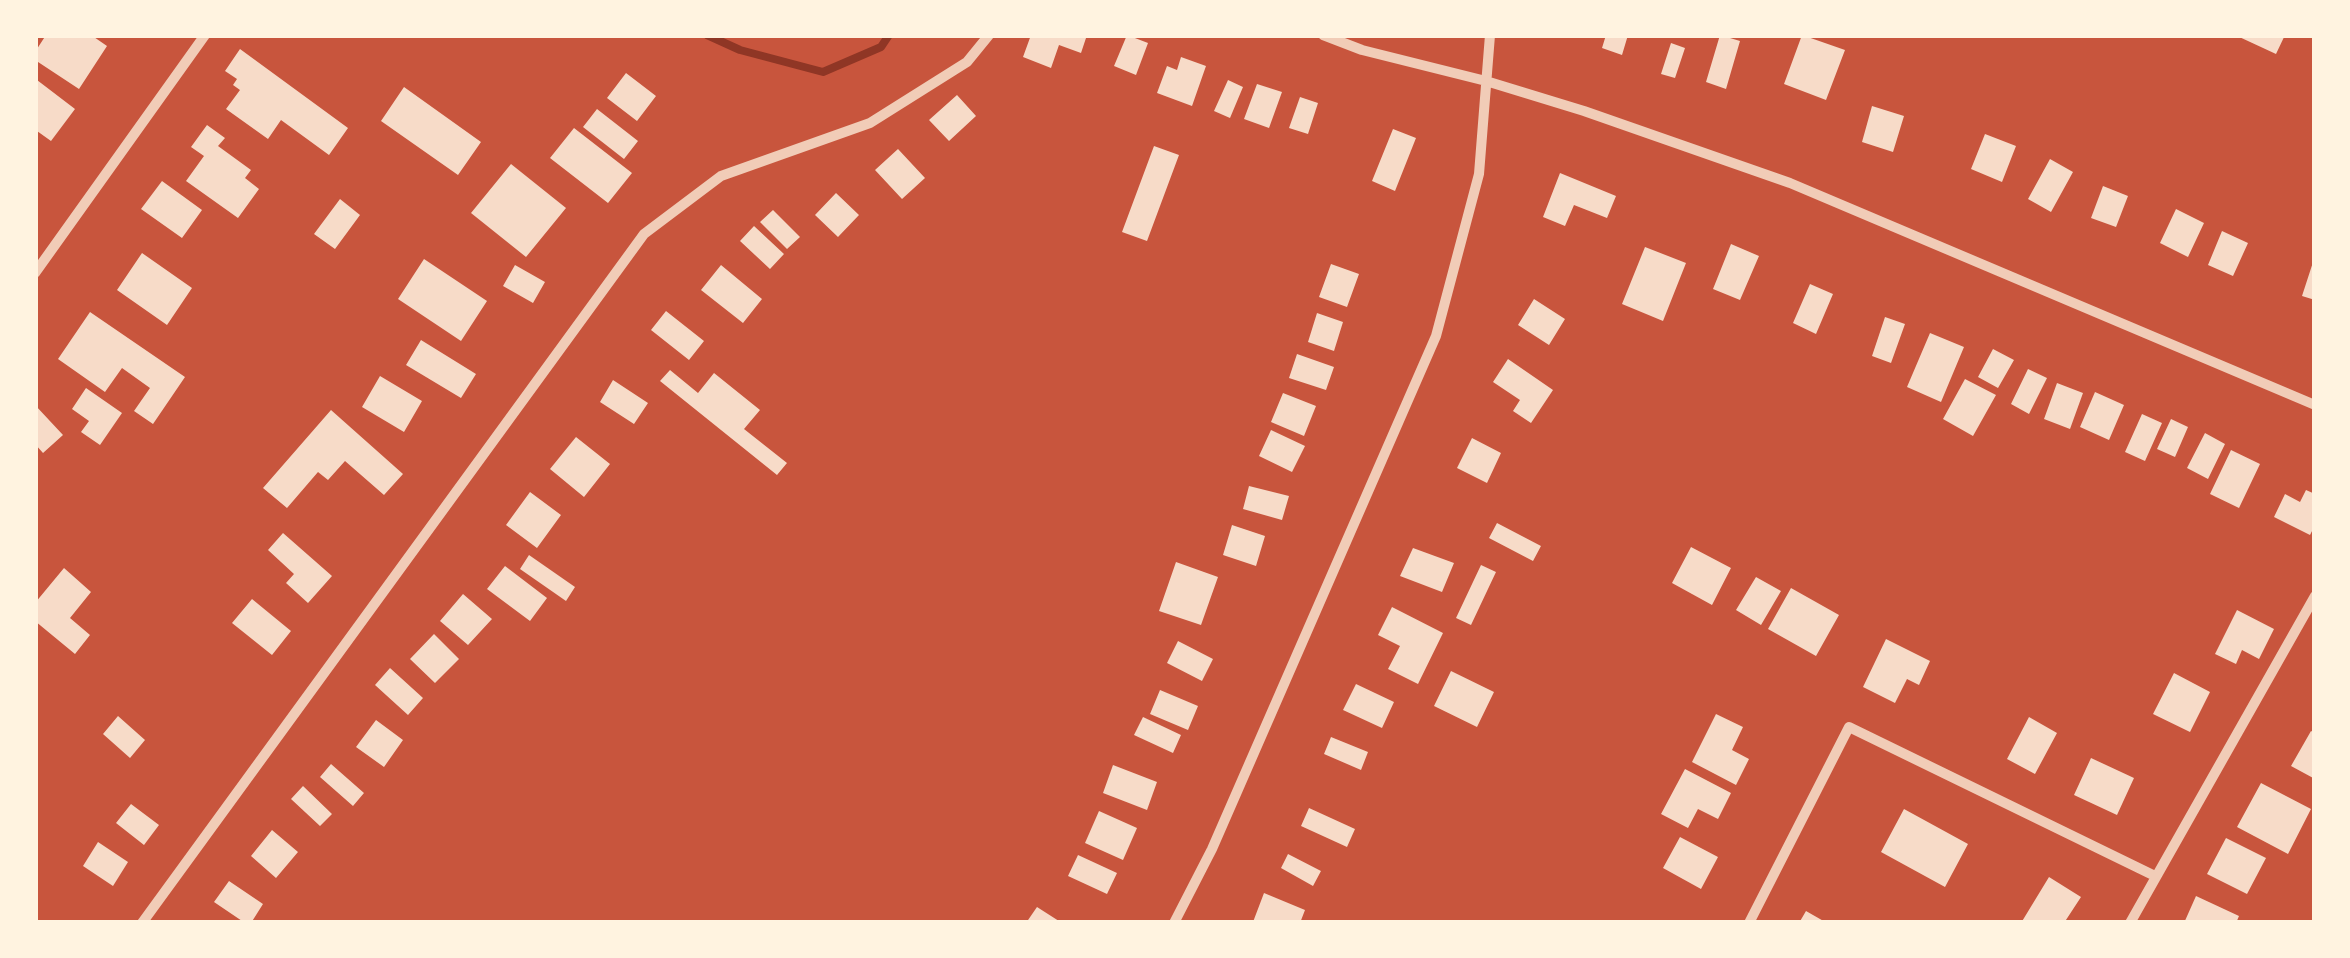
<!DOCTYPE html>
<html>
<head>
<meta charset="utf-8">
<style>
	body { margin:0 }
	#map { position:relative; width:2350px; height:958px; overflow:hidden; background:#c8553d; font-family:Rubik,sans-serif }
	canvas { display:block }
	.frame { position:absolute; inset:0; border:38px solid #fff3e0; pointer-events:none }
</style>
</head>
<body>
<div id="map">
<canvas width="2350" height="958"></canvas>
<div class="frame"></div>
</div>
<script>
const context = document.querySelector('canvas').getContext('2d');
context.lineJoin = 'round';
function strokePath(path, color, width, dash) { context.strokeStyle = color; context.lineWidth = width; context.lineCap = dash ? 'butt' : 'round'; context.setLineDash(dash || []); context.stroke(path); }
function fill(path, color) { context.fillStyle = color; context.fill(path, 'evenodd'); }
const stream = new Path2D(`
	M707 35 740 50 823 72 881 47 889 35`);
const building = new Path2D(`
	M46 35H91L107 46 79 89 35 60V52Z
	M1031 35H1087L1081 53 1059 45 1051 68 1023 57Z
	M1127 35 1148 43 1136 75 1114 66Z
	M1606 35H1628L1622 55 1602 48Z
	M1720 35 1740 41 1726 89 1706 82Z
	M1802 35 1845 50 1826 100 1784 84Z
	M2235 35H2285L2276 54Z
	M1671 43 1685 48 1675 78 1661 74Z
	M240 49 348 128 329 155 281 120 268 139 226 109 240 90 233 85 237 79 225 71Z
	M1181 57 1206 66 1192 106 1157 93 1167 66 1177 70Z
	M626 73 656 96 637 121 607 98Z
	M37 80 75 109 51 141 37 131 35 133Z
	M1228 80 1243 87 1230 118 1214 111Z
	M1257 84 1282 92 1269 128 1244 119Z
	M404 87 481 142 458 175 381 121Z
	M957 95 976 116 949 141 929 120Z
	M1300 97 1318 103 1308 134 1289 128Z
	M1872 106 1904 116 1893 152 1862 142Z
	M597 109 638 141 624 159 583 127Z
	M207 125 225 138 218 146 251 170 245 178 259 189 238 218 186 181 204 156 191 147Z
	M574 128 632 173 608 203 550 158Z
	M1393 129 1416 138 1395 191 1372 181Z
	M1985 134 2016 146 2002 182 1971 169Z
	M1154 146 1179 155 1147 241 1122 232Z
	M898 149 925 178 902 199 875 170Z
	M2050 159 2073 172 2051 212 2028 199Z
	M511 164 566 208 526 257 471 213Z
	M1560 173 1616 196 1607 218 1574 205 1565 226 1543 217Z
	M162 181 202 210 182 238 141 209Z
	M2103 186 2128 196 2116 227 2091 218Z
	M836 193 859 215 838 237 815 215Z
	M340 199 360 215 335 249 314 234Z
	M2176 209 2204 223 2188 257 2160 243Z
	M773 210 800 237 787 249 760 222Z
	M754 226 784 254 770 269 740 241Z
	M2222 231 2248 243 2233 276 2208 265Z
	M1731 244 1759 256 1740 300 1713 289Z
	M1645 247 1686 263 1663 321 1622 304Z
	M142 253 192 288 167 325 117 290Z
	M2315 256V300L2302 296Z
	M424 259 487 301 461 341 398 299Z
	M1331 264 1359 274 1347 307 1319 297Z
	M515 265 545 282 533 303 503 286Z
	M721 265 762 299 743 323 701 290Z
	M1810 284 1833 294 1816 334 1793 323Z
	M1534 299 1565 319 1549 345 1518 325Z
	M666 311 704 341 689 360 651 330Z
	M90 312 185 377 153 424 134 411 150 388 122 368 105 392 58 359Z
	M1317 313 1343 322 1334 351 1308 342Z
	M1885 317 1905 324 1891 363 1872 356Z
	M1930 333 1964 347 1941 402 1907 387Z
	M421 340 476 374 461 398 406 365Z
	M1993 349 2014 360 1998 388 1978 377Z
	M1297 354 1334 367 1326 390 1289 378Z
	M1508 359 1553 390 1531 423 1513 411 1520 400 1493 382Z
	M2028 369 2047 378 2029 414 2011 404Z
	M670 370 698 393 714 373 760 410 744 429 787 463 777 475 660 381Z
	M380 376 422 401 404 432 362 407Z
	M1965 379 1996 395 1973 436 1943 419Z
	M613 380 648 403 634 424 600 402Z
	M2057 383 2083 393 2070 429 2044 419Z
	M86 388 122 413 100 445 81 432 89 421 72 409Z
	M2095 392 2124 405 2109 440 2080 427Z
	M1283 393 1316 406 1304 436 1271 422Z
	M35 405 63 435 43 453 35 444Z
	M331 410 403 474 384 495 345 461 328 480 318 472 287 508 263 488Z
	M2142 414 2162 423 2145 461 2125 452Z
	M2171 419 2188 427 2175 457 2157 449Z
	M1271 430 1305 446 1292 472 1259 456Z
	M2205 433 2225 444 2208 479 2187 468Z
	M576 437 610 464 584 497 550 469Z
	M1472 438 1501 453 1487 483 1457 468Z
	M2231 450 2260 464 2239 508 2210 494Z
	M1249 486 1289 496 1282 520 1243 509Z
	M2306 490 2315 494V525L2310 535 2274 517 2285 494 2300 502Z
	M530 492 561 515 537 548 506 525Z
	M1497 523 1541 546 1533 561 1489 538Z
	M1232 525 1265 536 1256 566 1223 555Z
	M283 533 332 576 308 603 286 583 294 574 268 550Z
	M1691 547 1731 568 1712 605 1672 583Z
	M1413 548 1454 563 1442 592 1400 576Z
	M529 555 575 587 566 601 520 569Z
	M1176 562 1218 577 1201 625 1159 611Z
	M1481 565 1496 572 1471 625 1456 618Z
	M505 566 547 598 530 621 487 589Z
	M64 568 91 592 70 618 90 635 75 654 35 621V603Z
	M1756 577 1781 591 1761 625 1736 610Z
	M1791 588 1839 615 1816 656 1768 629Z
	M463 594 492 619 468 645 440 621Z
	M252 599 291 631 272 655 232 623Z
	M1392 607 1443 633 1418 684 1388 669 1400 646 1378 635Z
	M2237 610 2274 629 2259 659 2242 650 2236 664 2215 654Z
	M434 634 459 659 435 683 410 659Z
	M1886 639 1930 661 1919 685 1907 679 1895 703 1863 687Z
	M1178 641 1213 659 1202 681 1167 663Z
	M390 668 423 698 408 715 375 685Z
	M1451 671 1494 692 1477 727 1434 706Z
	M2174 673 2210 692 2190 732 2153 714Z
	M1356 684 1394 702 1382 728 1343 710Z
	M1160 690 1198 706 1188 730 1150 714Z
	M1716 714 1743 727 1732 750 1749 759 1736 785 1692 762Z
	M118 716 145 740 130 758 103 734Z
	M1143 717 1181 735 1173 753 1134 735Z
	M2029 717 2057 733 2035 774 2007 759Z
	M376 720 403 740 384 767 356 747Z
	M2311 731 2315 733V779L2291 766Z
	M1331 737 1368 752 1361 770 1324 754Z
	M2091 758 2134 778 2117 815 2074 795Z
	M331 764 364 793 353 806 320 777Z
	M1113 765 1157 782 1147 810 1103 793Z
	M1685 769 1731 793 1718 819 1698 809 1688 828 1661 814Z
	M2261 783 2311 809 2288 854 2237 827Z
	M303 786 332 814 320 826 291 799Z
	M131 804 159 825 144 845 116 823Z
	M1309 808 1355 829 1347 847 1301 826Z
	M1904 809 1968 844 1945 887 1881 852Z
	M1099 811 1137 828 1123 860 1085 843Z
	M272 830 298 852 276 878 251 856Z
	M1680 837 1718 857 1701 889 1663 868Z
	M2226 838 2266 858 2247 894 2207 874Z
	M98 842 128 862 113 886 83 866Z
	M1288 854 1321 871 1313 886 1281 868Z
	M1078 855 1117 873 1107 894 1068 876Z
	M2049 877 2081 897 2064 923H2021Z
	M229 881 263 904 251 923H245L214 902Z
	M1264 893 1305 910 1300 923 1253 922Z
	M2196 896 2239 916 2236 923H2184Z
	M1037 907 1062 923H1026Z
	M1806 911 1827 923H1799Z`);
const minor = new Path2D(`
	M1323 35 1362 50 1486 81 1584 111 1790 183 2315 405
	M35 273 205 35
	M142 923 644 234 721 176 870 123 967 62 989 35
	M1174 923 1212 849 1436 336 1479 174 1490 35
	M1749 923 1849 727 2155 876
	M2130 923 2315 596`);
strokePath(stream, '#8f3625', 8);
fill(building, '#f7dbc8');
strokePath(minor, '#f1ccb7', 10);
</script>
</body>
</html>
